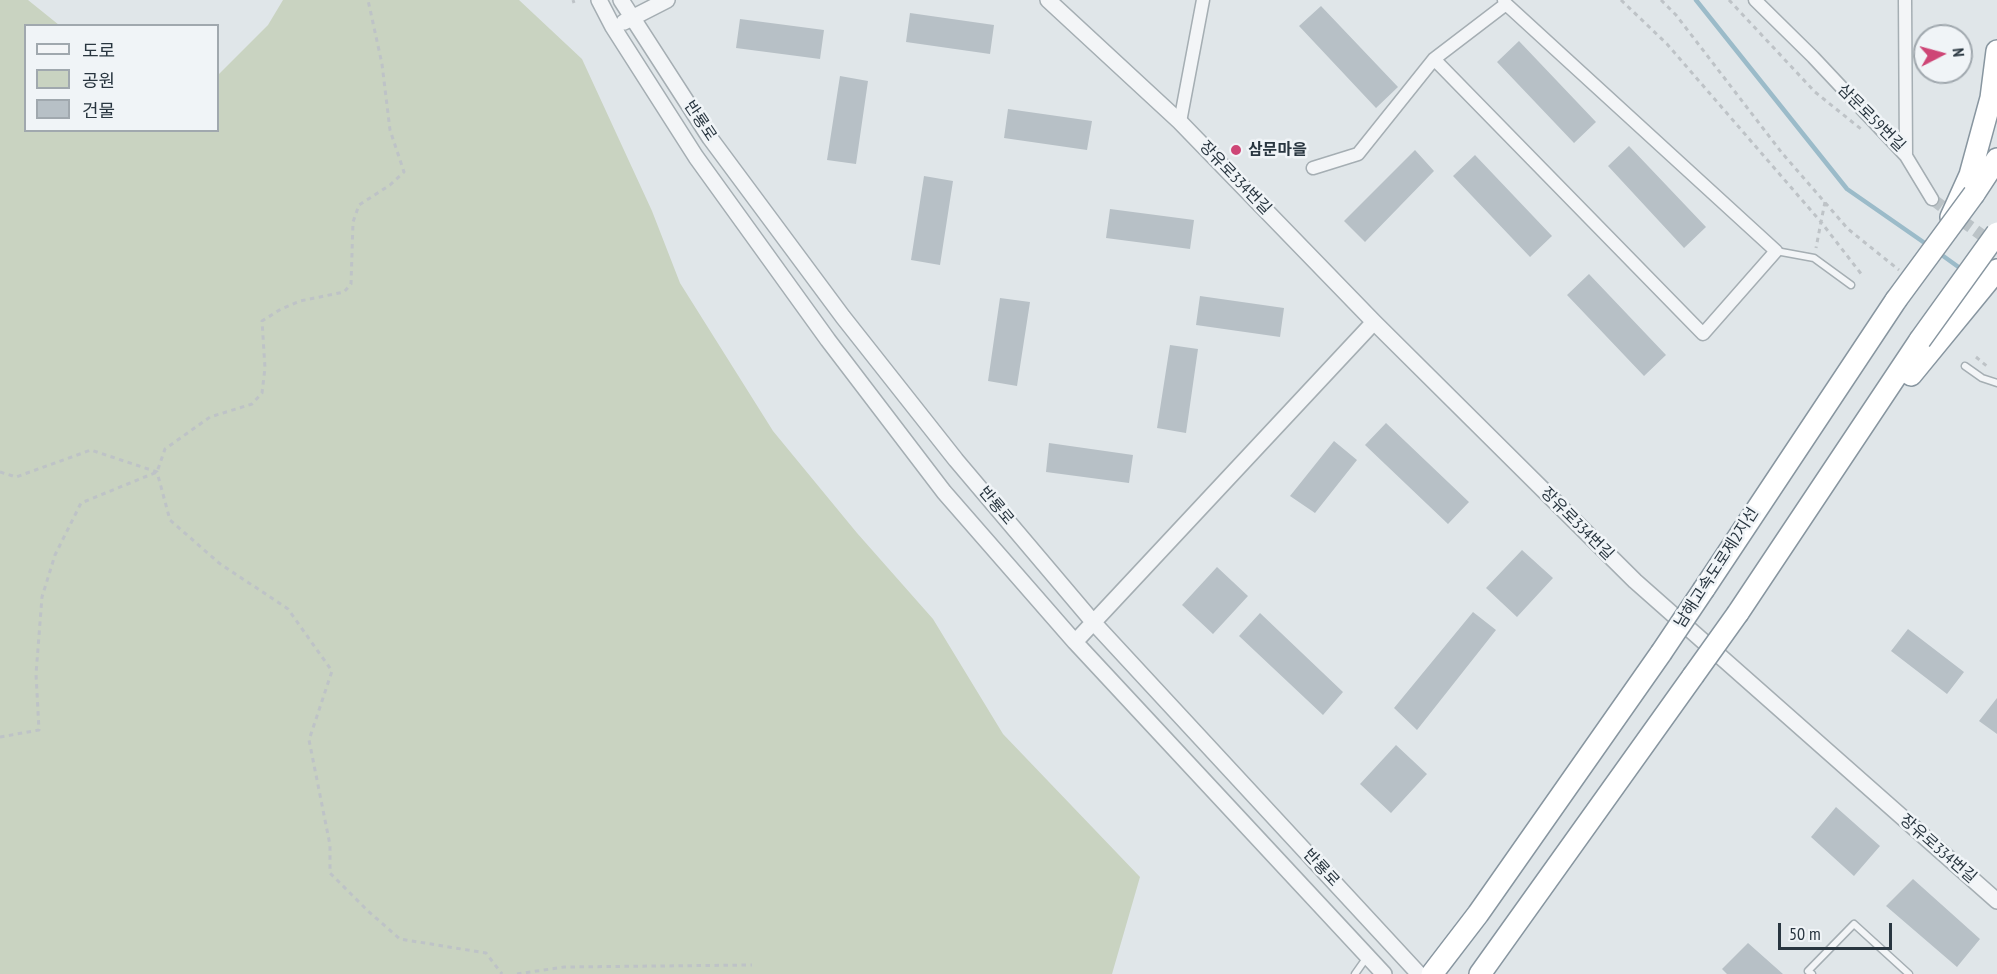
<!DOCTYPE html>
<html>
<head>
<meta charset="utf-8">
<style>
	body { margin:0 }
	#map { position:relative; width:1997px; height:974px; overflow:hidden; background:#e0e6e9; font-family:"PT Sans Narrow","Noto Sans KR",sans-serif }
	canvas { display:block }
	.legend { position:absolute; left:24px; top:24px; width:195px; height:108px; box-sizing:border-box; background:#f0f4f7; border:2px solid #a0a8ae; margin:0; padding:8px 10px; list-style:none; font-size:18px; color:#293640 }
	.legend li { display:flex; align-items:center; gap:12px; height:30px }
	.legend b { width:30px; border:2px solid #a0a8ae }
	.north { position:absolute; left:1913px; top:24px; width:60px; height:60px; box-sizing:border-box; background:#f0f4f7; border:2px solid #a0a8ae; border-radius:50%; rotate:84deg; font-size:16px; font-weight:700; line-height:24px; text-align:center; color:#293640 }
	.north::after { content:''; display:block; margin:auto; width:21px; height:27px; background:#ce4676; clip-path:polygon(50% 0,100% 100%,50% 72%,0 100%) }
	.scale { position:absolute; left:1778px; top:923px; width:114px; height:27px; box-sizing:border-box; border:3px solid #293640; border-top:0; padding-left:8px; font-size:18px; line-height:21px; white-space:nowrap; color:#293640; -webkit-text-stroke:4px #f0f4f7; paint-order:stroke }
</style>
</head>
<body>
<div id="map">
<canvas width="1997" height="974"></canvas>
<ul class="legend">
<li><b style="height:8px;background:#f3f5f7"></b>도로</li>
<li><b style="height:16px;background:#c9d3c1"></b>공원</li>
<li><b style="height:16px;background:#b7c0c6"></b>건물</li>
</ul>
<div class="north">N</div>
<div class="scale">50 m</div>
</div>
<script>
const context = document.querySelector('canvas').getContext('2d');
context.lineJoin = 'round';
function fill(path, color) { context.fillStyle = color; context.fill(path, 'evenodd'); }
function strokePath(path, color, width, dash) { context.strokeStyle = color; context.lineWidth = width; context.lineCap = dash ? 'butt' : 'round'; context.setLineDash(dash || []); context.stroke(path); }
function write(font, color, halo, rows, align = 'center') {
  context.font = font + ' "PT Sans Narrow","Noto Sans KR",sans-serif'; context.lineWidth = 5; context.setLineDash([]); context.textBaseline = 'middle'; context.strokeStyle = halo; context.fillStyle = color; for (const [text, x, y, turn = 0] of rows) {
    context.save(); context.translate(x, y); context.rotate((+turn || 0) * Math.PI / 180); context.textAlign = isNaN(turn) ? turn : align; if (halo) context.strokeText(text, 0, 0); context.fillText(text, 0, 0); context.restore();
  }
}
const green = new Path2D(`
	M0 0H28L59 25 26 26V130H218V75L268 25 283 0H519L582 59 652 211 680 283 773 431 857 533 933 619 1003 734 1140 877 1112 974H0Z`);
const stream = new Path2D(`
	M1696 0 1847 189 1929 246
	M1939 253 1964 271`);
const building = new Path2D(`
	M1321 6 1398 87 1376 108 1299 26Z
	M910 13 994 25 990 54 906 42Z
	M740 19 824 30 820 59 736 48Z
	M1519 41 1596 122 1574 143 1497 62Z
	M840 76 868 81 856 164 827 160Z
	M1008 109 1092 121 1087 150 1004 138Z
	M1629 146 1706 227 1684 248 1608 166Z
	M1415 150 1434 171 1365 242 1344 221Z
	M1475 155 1552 236 1530 257 1453 176Z
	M924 176 953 181 940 265 911 260Z
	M1110 209 1194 220 1190 249 1106 238Z
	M1589 274 1666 355 1644 376 1567 295Z
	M1200 296 1284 308 1280 337 1196 325Z
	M1000 298 1030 302 1017 386 988 381Z
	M1170 345 1198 349 1186 433 1157 428Z
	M1386 423 1469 502 1448 524 1365 445Z
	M1334 441 1357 460 1315 513 1290 496Z
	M1049 443 1133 455 1129 483 1046 472Z
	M1522 550 1553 578 1517 617 1486 588Z
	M1217 567 1248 596 1213 634 1182 605Z
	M1473 612 1496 630 1417 730 1394 708Z
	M1260 613 1343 692 1323 715 1239 636Z
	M1908 629 1964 672 1947 694 1891 651Z
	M1997 698V734L1979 721Z
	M1396 745 1427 774 1391 813 1360 784Z
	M1836 807 1880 846 1854 876 1811 837Z
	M1913 879 1980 939 1957 967 1886 906Z
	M1748 943 1783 974H1727L1722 969Z`);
const minorTunnel = new Path2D(`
	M1932 199 1994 244`);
const path = new Path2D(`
	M573 0 574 3
	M1621 0 1667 44 1821 222 1816 248
	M1661 0 1676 15 1782 153 1848 229 1899 270
	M1729 0 1815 92 1861 129
	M1825 202 1821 222 1862 275
	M1976 357 1989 368
	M0 472 16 477 91 450 157 472 170 520 219 563 288 609 332 671 309 740 330 845V873L368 911 400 939 486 953 502 974
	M0 737 39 730 36 674 42 597 55 555 81 503 157 472 165 449 210 417 252 404 262 393 265 368 262 321 281 309 300 301 344 292 351 284 353 222 359 205 390 185 404 172 390 130 382 64 368 0
	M517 974 564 967 752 965`);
const service = new Path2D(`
	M1776 251 1814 258 1851 285
	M1965 366 1982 378 1997 383
	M1355 974 1367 957
	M1812 974 1808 971 1854 924 1909 974`);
const minor = new Path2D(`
	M1755 0 1813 57 1906 156 1932 199
	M1905 0 1906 156
	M1434 59 1703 334 1776 251 1506 4 1504 0
	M1180 122 1203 0
	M1313 168 1358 154 1434 59 1506 4`);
const tertiary = new Path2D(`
	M599 0 613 27 696 157 828 340 944 492 1075 642 1384 974
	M621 0 710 138 843 317 956 460 1094 623 1419 974
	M1048 0 1180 122 1374 322 1635 581 1997 901
	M624 22 667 0
	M1075 642 1374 322`);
const motorway = new Path2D(`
	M1974 194 1997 159
	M1951 217 1970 175 1991 98 1997 51
	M1911 375 1997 270
	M1704 589 1896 300
	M1738 613 1920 340
	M1432 974 1478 914 1661 653
	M1480 974 1693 676`);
const motorwayBridge = new Path2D(`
	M1896 300 1974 194
	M1920 340 1997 233
	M1661 653 1704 589
	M1693 676 1738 613`);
const markers = [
	[1236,150,6,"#ce4676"]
];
const streetNames = [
	["삼문로59번길",1871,118,45],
	["반룡로",700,121,56],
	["장유로334번길",1235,178,46],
	["반룡로",996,506,50],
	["장유로334번길",1577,524,45],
	["남해고속도로제2지선",1717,568,-57],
	["장유로334번길",1938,849,41],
	["반룡로",1321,868,47]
];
const poiNames = [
	["삼문마을",1248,150]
];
fill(green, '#c9d3c1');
strokePath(stream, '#9bbbc9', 4.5);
fill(building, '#b7c0c6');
strokePath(minorTunnel, '#bbc3c7', 12, [12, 6]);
strokePath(service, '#a5aeb3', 9);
strokePath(minor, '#a5aeb3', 15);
strokePath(tertiary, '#a5aeb3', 18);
strokePath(motorway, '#8896a0', 24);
strokePath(path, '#bec3c7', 3, [4.5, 4.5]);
strokePath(service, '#f3f5f7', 6);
strokePath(minor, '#f3f5f7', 12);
strokePath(tertiary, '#f3f5f7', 15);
strokePath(motorway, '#fff', 21);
strokePath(motorwayBridge, '#8896a0', 24, []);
strokePath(motorwayBridge, '#fff', 21);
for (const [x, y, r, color] of markers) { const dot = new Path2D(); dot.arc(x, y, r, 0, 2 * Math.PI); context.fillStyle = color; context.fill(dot); strokePath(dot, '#f0f4f7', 2); }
write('16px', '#293640', '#f0f4f7', streetNames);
write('bold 16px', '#293640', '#f0f4f7', poiNames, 'left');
</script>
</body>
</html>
